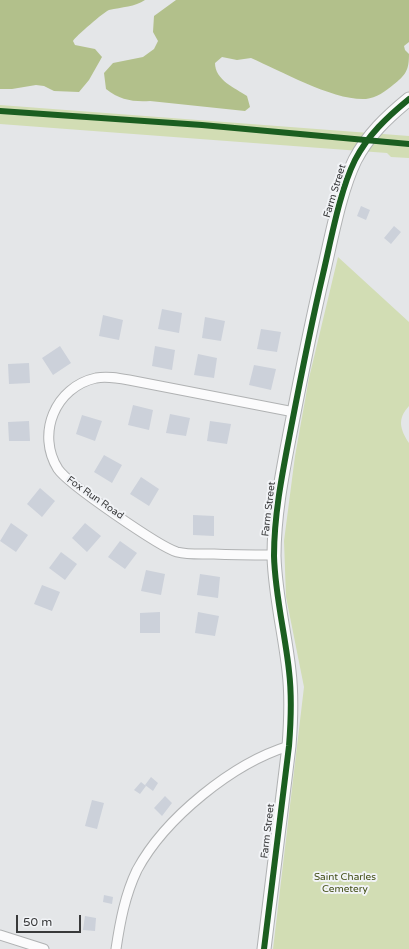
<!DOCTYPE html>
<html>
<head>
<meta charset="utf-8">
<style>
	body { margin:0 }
	#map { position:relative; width:409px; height:949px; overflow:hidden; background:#e4e6e8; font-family:"Varela Round",sans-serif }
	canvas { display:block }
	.scale { position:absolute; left:16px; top:915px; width:65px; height:18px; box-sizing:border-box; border:2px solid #38393a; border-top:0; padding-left:5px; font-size:12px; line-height:14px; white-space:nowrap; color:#38393a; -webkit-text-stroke:3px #f1f3f6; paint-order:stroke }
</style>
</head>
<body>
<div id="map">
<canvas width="409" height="949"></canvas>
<div class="scale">50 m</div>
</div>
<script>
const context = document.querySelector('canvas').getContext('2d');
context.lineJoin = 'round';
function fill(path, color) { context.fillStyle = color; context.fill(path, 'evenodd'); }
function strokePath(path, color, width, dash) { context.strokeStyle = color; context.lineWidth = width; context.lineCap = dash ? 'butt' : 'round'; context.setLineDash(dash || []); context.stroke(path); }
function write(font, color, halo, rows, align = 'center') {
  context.font = font + ' "Varela Round",sans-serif'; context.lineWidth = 4; context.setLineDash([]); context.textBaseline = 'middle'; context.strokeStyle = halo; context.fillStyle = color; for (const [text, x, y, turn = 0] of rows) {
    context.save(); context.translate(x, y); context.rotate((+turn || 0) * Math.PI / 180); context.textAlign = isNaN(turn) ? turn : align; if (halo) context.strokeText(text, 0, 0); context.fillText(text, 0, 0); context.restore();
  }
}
const green = new Path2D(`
	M0 105 409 136V158L391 157 387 153 0 124Z
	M338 257 409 322V406C397 419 400 429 409 443V949H273L304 687 286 597 284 541 295 456 309 378Z`);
const water = new Path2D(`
	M0 0H145C135 7 122 7 109 10 105 11 75 37 73 41L75 45 95 49 102 57 89 80 79 92 54 91 44 86 36 85 12 89H0Z
	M176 0H409V42L404 46 405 50 409 54C409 70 406 75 393 85 386 91 376 98 366 99 334 101 281 71 251 58L237 60 222 57 215 63C215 80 235 88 247 96L250 107 245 111 150 101C133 102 120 100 106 89L104 73 113 63 143 57 154 49 158 41 153 32 154 16Z`);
const building = new Path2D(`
	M361 206 370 210 366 220 357 216Z
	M394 226 401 232 391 244 384 238Z
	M162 309 182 313 179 333 158 329Z
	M103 315 123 320 119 340 99 336Z
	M205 317 225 321 221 341 202 338Z
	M261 329 281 332 277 352 257 349Z
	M60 346 71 363 53 375 42 358Z
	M155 346 175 350 172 370 152 366Z
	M198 354 217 358 214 378 194 375Z
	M29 363 30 383 9 384 8 364Z
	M254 365 276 369 271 390 249 385Z
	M133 405 153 410 149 430 128 425Z
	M170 414 190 418 186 436 166 433Z
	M82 415 102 421 95 441 76 434Z
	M29 421 30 441H9L8 422Z
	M210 421 231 424 227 444 207 441Z
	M104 455 122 465 112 483 94 472Z
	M141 477 159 489 149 506 130 494Z
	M40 488 55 501 42 517 27 504Z
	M193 515 214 516V536L193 535Z
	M11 523 28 535 16 552 0 541Z
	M85 523 101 536 87 552 72 538Z
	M120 541 137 553 125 569 108 557Z
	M61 552 77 564 65 580 49 568Z
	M146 570 165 574 161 595 141 591Z
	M200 574 220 577 218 598 197 595Z
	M42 585 60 592 52 611 34 604Z
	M160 612V633H140V613Z
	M198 612 219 616 215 636 195 633Z
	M151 777 158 783 153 791 145 785Z
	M141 782 146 786 140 794 134 790Z
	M165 796 172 803 162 816 154 808Z
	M92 800 104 803 97 829 85 826Z
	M104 895 113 897 112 904 103 902Z
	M85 916 96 918 95 931 83 930Z`);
const street = new Path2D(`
	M274 555C254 555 234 555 214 554 202 554 189 555 177 552 160 547 68 484 58 469 36 434 55 387 96 378 107 376 118 378 129 380L294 412
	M0 935 44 949
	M116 949C120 922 125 895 137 870 165 818 233 763 289 746`);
const secondary = new Path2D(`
	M264 949 289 746C291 721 292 696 289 671 285 633 275 595 274 556 274 513 283 470 291 428 301 376 311 325 323 274 331 240 340 190 355 160 368 135 387 117 409 99`);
const cycleway = new Path2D(`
	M0 111 202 125 409 144
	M264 949 289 746C291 721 292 696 289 671 285 633 275 595 274 556 274 513 283 470 291 428 301 376 311 325 323 274 331 240 340 190 355 160 368 135 387 117 409 99`);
const streetNames = [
	["Farm Street",335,191,-73],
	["Fox Run Road",95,498,35],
	["Farm Street",269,509,-83],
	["Farm Street",268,831,-83]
];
const parkNames = [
	["Saint Charles",345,877],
	["Cemetery",345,889]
];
fill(green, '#d2ddb4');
fill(water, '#b2c08b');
fill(building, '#ccd1da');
strokePath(street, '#b0b2b3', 11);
strokePath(secondary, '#b0b2b3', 15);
strokePath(street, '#fbfbfc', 9);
strokePath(secondary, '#fbfbfc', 13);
strokePath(cycleway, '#1b5e20', 6);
write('10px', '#38393a', '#f1f3f6', streetNames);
write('10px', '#424e16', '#f1f3f6', parkNames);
</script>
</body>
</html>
